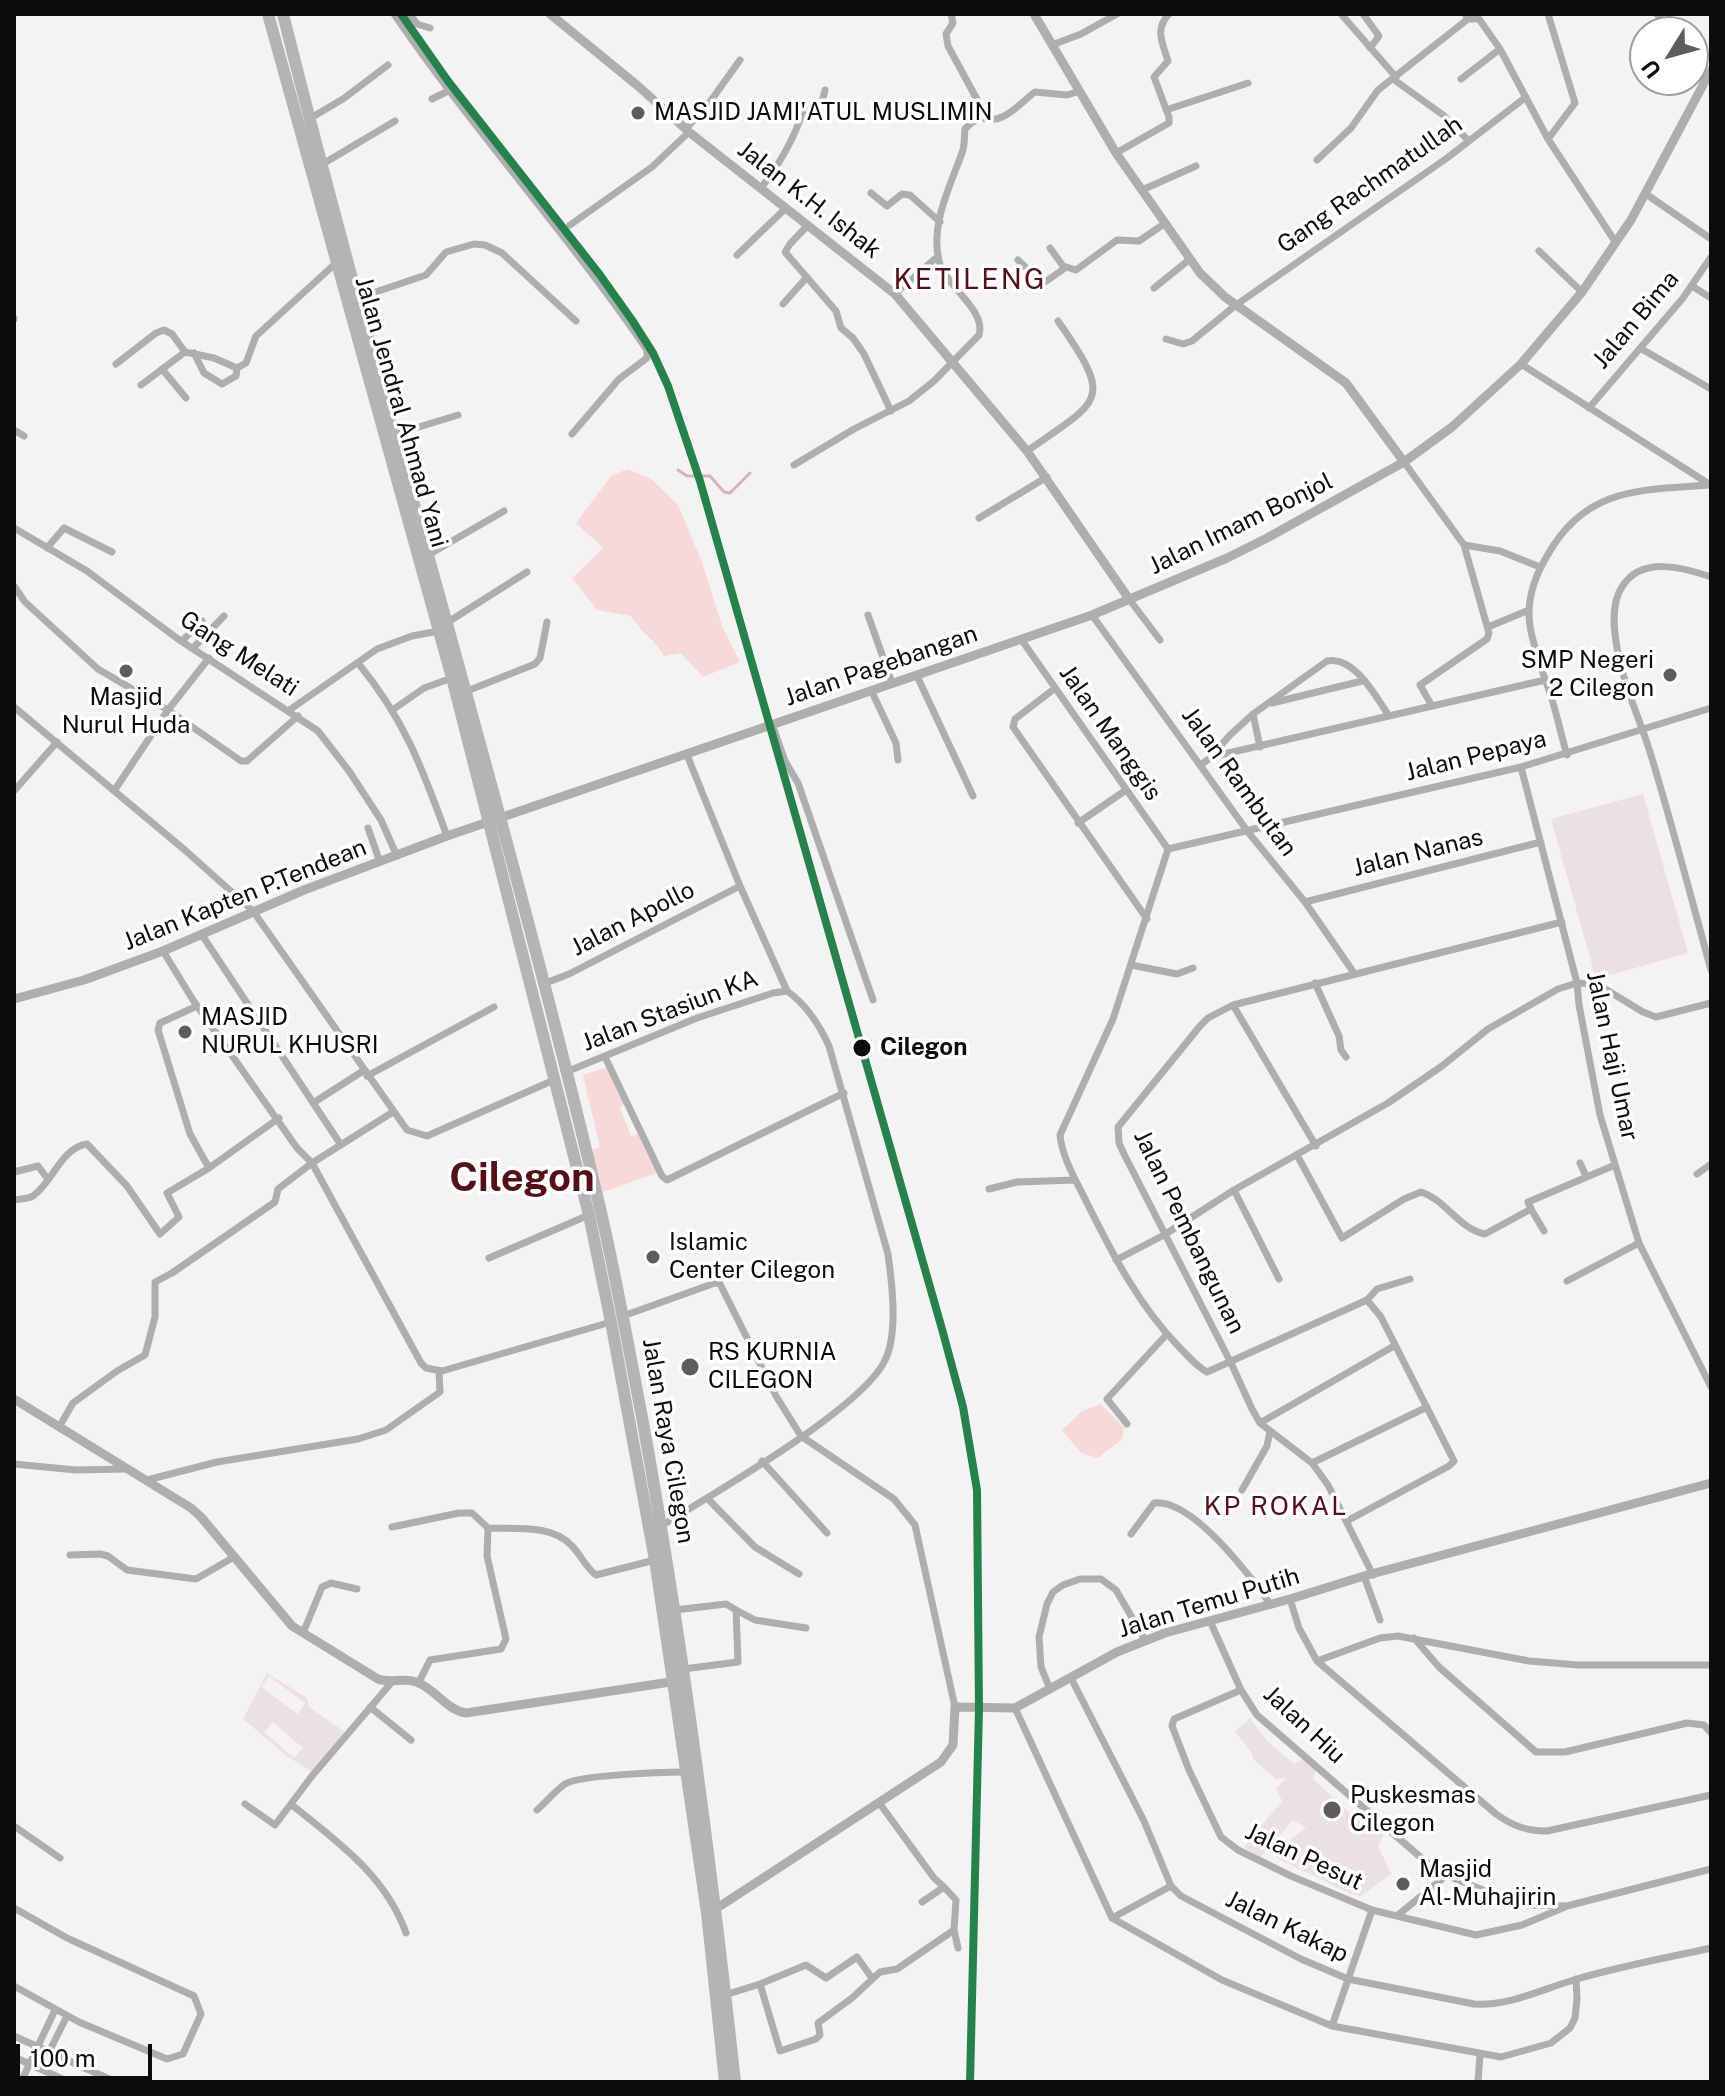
<!DOCTYPE html>
<html>
<head>
<meta charset="utf-8">
<style>
	body { margin:0 }
	#map { position:relative; width:1725px; height:2096px; overflow:hidden; background:#f4f2f2; font-family:"Public Sans",sans-serif }
	canvas { display:block }
	.frame { position:absolute; inset:0; border:16px solid #0d0c0b; pointer-events:none }
	.north { position:absolute; left:1629px; top:16px; width:80px; height:80px; box-sizing:border-box; background:#fff; border:2px solid #9e9e9d; border-radius:50%; rotate:233deg; font-size:22px; font-weight:700; line-height:32px; text-align:center; color:#0d0c0b }
	.north::after { content:''; display:block; margin:auto; width:28px; height:36px; background:#5e5c5c; clip-path:polygon(50% 0,100% 100%,50% 72%,0 100%) }
	.scale { position:absolute; left:16px; top:2044px; width:136px; height:36px; box-sizing:border-box; border:4px solid #0d0c0b; border-top:0; padding-left:10px; font-size:24px; line-height:28px; white-space:nowrap; color:#0d0c0b; -webkit-text-stroke:6px #fff; paint-order:stroke }
</style>
</head>
<body>
<div id="map">
<canvas width="1725" height="2096"></canvas>
<div class="frame"></div>
<div class="north">U</div>
<div class="scale">100 m</div>
</div>
<script>
const context = document.querySelector('canvas').getContext('2d');
context.lineJoin = 'round';
function fill(path, color) { context.fillStyle = color; context.fill(path, 'evenodd'); }
function strokePath(path, color, width, dash) { context.strokeStyle = color; context.lineWidth = width; context.lineCap = dash ? 'butt' : 'round'; context.setLineDash(dash || []); context.stroke(path); }
function write(font, color, halo, rows, align = 'center') {
  context.font = font + ' "Public Sans",sans-serif'; context.lineWidth = 7; context.setLineDash([]); context.textBaseline = 'middle'; context.strokeStyle = halo; context.fillStyle = color; for (const [text, x, y, turn = 0] of rows) {
    context.save(); context.translate(x, y); context.rotate((+turn || 0) * Math.PI / 180); context.textAlign = isNaN(turn) ? turn : align; if (halo) context.strokeText(text, 0, 0); context.fillText(text, 0, 0); context.restore();
  }
}
const built = new Path2D(`
	M1643 794 1688 953 1596 979 1551 819Z
	M267 1673 307 1698 309 1707 349 1735 314 1773 287 1756 243 1719ZM269 1676 305 1703 298 1714 261 1687ZM273 1722 303 1748 294 1758 264 1732Z
	M1250 1718 1267 1741 1294 1764 1305 1758 1316 1768 1313 1779 1364 1826 1374 1818 1386 1828 1378 1846 1391 1874 1361 1896 1351 1894 1279 1859 1273 1854 1306 1828 1293 1820 1260 1858 1244 1847 1282 1801 1276 1788 1286 1779 1284 1777 1277 1780 1253 1759 1252 1753 1235 1732Z`);
const green = new Path2D(`
	M627 469 650 478 678 505 702 562 722 626 740 662 703 677 681 653 664 656C655 639 641 633 631 616L597 610 572 578 603 548 576 523 611 476Z
	M607 1067 624 1103 620 1108 631 1136 638 1134 657 1173 603 1192 591 1150 600 1147 583 1075Z
	M1101 1404 1124 1428 1122 1439 1098 1458 1081 1453 1062 1430 1082 1411Z`);
const stream = new Path2D(`
	M678 470 687 476H710L724 492 730 493 750 473`);
const minor = new Path2D(`
	M394 14C473 130 568 234 647 350V358L619 379 572 434
	M410 14 417 24 430 28
	M951 14 953 23 946 34 948 46 986 116
	M1341 14 1396 77
	M1363 14 1379 36 1370 48
	M1465 14 1468 19H1479L1500 49 1548 139 1616 243
	M1657 14 1671 32
	M1052 45 1081 34 1117 14
	M1693 64 1705 82
	M1393 79 1443 115 1468 140
	M1461 79 1500 49
	M432 99 448 91
	M1166 110 1248 83
	M309 119 343 99 388 65
	M686 129 712 99 740 60
	M1548 139 1575 103 1548 14
	M1116 153 1169 123V117L1154 77 1168 61C1163 44 1154 29 1169 14
	M1317 160 1351 128 1378 90 1468 19
	M321 165 395 121
	M761 188C778 166 793 141 802 114L822 102 825 90
	M1142 190 1196 166
	M871 193 887 206 902 194 910 195 940 222
	M1646 194 1711 239
	M570 225 652 167 689 132
	M808 225 790 244 785 252 836 311 841 328 853 338 864 354 891 411
	M1050 248 1063 266 1076 270 1117 240 1139 241 1164 224
	M1539 251 1582 292
	M737 255 786 208
	M1018 260 1038 279 1045 282 1065 268
	M1692 286 1711 298
	M1154 288 1190 259
	M895 294 938 256
	M358 298 426 275 446 252 474 244 485 245 502 253 576 321
	M783 304 807 277
	M14 318V319
	M1166 339 1183 344 1192 341 1236 305 1447 158 1526 97
	M1640 348 1711 389
	M194 353 204 373 222 384 236 376 237 368
	M116 364 156 333 164 330 172 334 185 352
	M1521 364 1709 484
	M162 369 186 398
	M141 385 185 352 214 358 237 368 246 363 256 336 336 263
	M1589 408 1683 298 1711 257
	M14 430 24 436
	M396 434 458 415
	M1027 451C1102 399 1114 401 1058 321
	M1404 462 1464 545 1489 633 1487 639 1420 685 1432 706
	M794 465 854 429 909 401 934 381 979 335C987 310 944 285 939 261 930 225 950 186 962 153 965 146 964 137 965 129 984 109 986 125 1002 117 1014 112 1024 100 1035 92L1067 95 1077 92
	M979 518 1047 477
	M14 528 87 571 178 639 318 731 349 771 381 820 397 856
	M1464 545 1500 551 1540 567
	M47 548 64 528 112 552
	M428 555 504 511
	M1711 577C1682 567 1641 556 1622 587 1610 605 1614 633 1618 653 1624 687 1640 719 1650 752 1672 824 1691 897 1711 970
	M14 586 25 602 98 669 168 710 241 761H247L298 716
	M1129 599 1160 640
	M868 615 892 683
	M1092 615 1248 832 1305 902 1354 973
	M448 622 527 572
	M1488 627 1529 610
	M193 630 202 621
	M1021 639 1168 849
	M182 641 193 630 203 637
	M193 648 224 616
	M358 663C405 720 422 768 447 836
	M917 676 973 796
	M1054 689 1015 719 1013 727 1147 919
	M871 690 896 743 898 760
	M467 691 535 664 540 658 547 622
	M1272 703 1362 681
	M14 707 186 851 253 911 407 1130 427 1136 554 1080
	M394 709 424 688 452 678
	M288 711 377 649 412 636 439 631
	M1253 714 1260 747
	M772 724 785 761 798 783 873 1000
	M687 755 740 886 787 991
	M1567 755C1561 735 1557 715 1551 696 1543 673 1534 650 1530 626 1526 601 1535 576 1547 556 1585 487 1640 490 1710 485
	M1211 757 1230 735 1253 714 1327 661C1354 655 1376 697 1389 716
	M1201 765 1211 757 1545 680
	M1521 767 1577 983 1579 1005 1600 1115 1639 1243 1711 1387
	M14 791 57 742
	M114 791 168 710 209 658
	M1078 823 1126 790
	M368 828 380 862
	M1168 849 1113 1019 1060 1135C1062 1158 1077 1182 1087 1203 1113 1255 1139 1306 1180 1348 1188 1356 1197 1367 1207 1372L1367 1300 1377 1289 1410 1279
	M1168 849 1521 767 1711 708
	M1305 902 1541 842
	M202 935 341 1145
	M1131 965 1177 974 1193 968
	M1315 983 1339 1036 1341 1050 1346 1057
	M543 984 569 974 740 886
	M1233 1005 1316 1146
	M197 1006 160 1023 158 1030 190 1134 209 1168 279 1118
	M605 1057 662 1176 667 1180 844 1093
	M566 1072 697 1018 773 993 787 991C807 1005 819 1024 829 1046L888 1254C892 1283 898 1331 886 1358 866 1407 711 1495 661 1526
	M367 1076 494 1007
	M313 1103 363 1071
	M393 1112 312 1163 421 1363 426 1368 442 1371 611 1322
	M1297 1155 1342 1238 1404 1199 1421 1192C1446 1200 1459 1229 1485 1234L1531 1209 1528 1202 1615 1165
	M1580 1163 1586 1176
	M14 1172 38 1166 47 1178
	M1697 1174 1711 1164
	M989 1189 1017 1182 1075 1180
	M1234 1190 1279 1279
	M14 1200C20 1199 28 1199 33 1196 53 1182 61 1148 87 1144L127 1186 160 1234 179 1217 167 1193 209 1168
	M1531 1209 1544 1231
	M489 1258 589 1215
	M1116 1260 1164 1235 1234 1190 1388 1103 1442 1066 1488 1029 1558 989 1577 983 1597 984 1643 1012 1656 1017 1711 1003
	M1567 1281 1639 1243
	M623 1316 715 1283 720 1284 776 1396 801 1436 894 1499 915 1525 955 1707
	M1260 1423 1394 1346
	M1127 1424 1107 1399 1167 1334
	M59 1427 73 1403 117 1371 145 1355 155 1317V1282L172 1273 275 1202 278 1189 312 1163 297 1148 193 1000 163 951
	M762 1461 827 1533
	M1312 1463 1427 1407
	M14 1464 76 1470 128 1469
	M147 1480 217 1462 358 1439 386 1430 440 1392 439 1371
	M1242 1490 1267 1446 1270 1431
	M707 1498 755 1547 799 1574
	M1347 1521 1449 1466 1454 1461 1381 1317 1367 1300
	M392 1527 459 1513H472L488 1528C515 1529 552 1524 572 1546 581 1555 586 1568 596 1575L655 1560
	M1131 1534 1154 1503C1193 1499 1250 1576 1271 1605
	M70 1555 100 1554 108 1556 127 1570 196 1579 234 1557
	M1373 1575 1328 1485 1312 1463 1260 1423 1252 1409 1231 1363 1124 1154 1119 1143 1118 1127 1200 1026 1208 1018 1233 1005 1562 922
	M1364 1576 1380 1620
	M1290 1599 1299 1628 1317 1661 1496 1814C1513 1826 1526 1831 1547 1831L1711 1795
	M675 1610 726 1604 736 1610
	M1210 1621 1241 1690 1257 1715 1426 1862 1453 1878 1508 1900 1527 1905 1567 1906 1711 1869
	M303 1633 322 1587 331 1583 357 1589
	M1414 1638 1439 1667 1536 1752H1565L1687 1723 1704 1725 1711 1733
	M1317 1661 1380 1638 1398 1636 1529 1661 1578 1665H1711
	M683 1669 738 1662 736 1610 755 1620 806 1628
	M1071 1678 1144 1821 1171 1886 1181 1896 1301 1959 1348 1979 1474 2004C1511 2006 1542 1989 1577 1979 1621 1966 1666 1958 1711 1948
	M419 1682 430 1660 501 1649 506 1639 487 1556 488 1528
	M1050 1689 1041 1667 1039 1637 1047 1604 1053 1592 1063 1585 1080 1579H1101L1116 1590 1145 1640
	M1241 1690 1174 1719 1172 1726 1189 1770 1221 1837 1238 1850 1291 1876 1372 1910 1476 1935 1522 1925 1565 1907
	M370 1707 411 1740
	M1015 1708 1112 1918 1222 1980 1332 2026 1501 2057 1551 2043 1570 2028 1575 2018 1577 1999 1576 1979
	M245 1804 275 1825 312 1776 391 1683
	M880 1804 934 1878 944 1887 922 1902
	M292 1805C337 1841 386 1876 406 1933
	M537 1810C546 1802 555 1791 565 1784 579 1775 664 1772 684 1772
	M14 1826 60 1858
	M14 1908 67 1938 194 1996 201 2014 183 2054 167 2059 79 2022 14 1986
	M1398 1915 1447 1875
	M1112 1918 1171 1886
	M954 1930 958 1948
	M760 1984 806 1965 826 1978 857 1957 872 1978
	M725 1995 760 1984 780 2051 816 2039 820 2035 818 2023 852 1998 880 1972 897 1969 954 1930 956 1900 944 1887
	M1332 2026 1372 1910
	M14 2036 116 2082
	M49 2052 67 2016
	M14 2057 69 2082
	M21 2082 55 2010
	M1478 2082 1480 2055`);
const tertiary = new Path2D(`
	M550 14 638 86 689 132 895 294 1027 451 1129 599
	M1034 14 1116 153 1200 273 1225 297 1346 383 1404 462
	M14 999 84 980 163 951 304 890 447 836 1092 615 1227 558 1267 538 1404 462 1452 427 1521 364 1582 292 1631 220 1711 70
	M14 1399 191 1508 201 1517 292 1626 378 1679C391 1684 403 1677 416 1682 435 1688 446 1710 466 1713L677 1681
	M711 1912 941 1762 953 1745 955 1707 1015 1708 1117 1652 1165 1633 1290 1599 1364 1576 1711 1483`);
const trunk = new Path2D(`
	M268 14 452 678 589 1215 611 1322 655 1560 707 1913 725 2082
	M283 14C383 414 505 807 600 1208 617 1281 630 1355 644 1428 683 1645 711 1863 735 2082`);
const rail1 = new Path2D(`
	M401 14 448 81 600 275 632 320 653 353 668 386 700 481 942 1329 963 1407 977 1490 979 1709 970 2082`);
const markers = [
	[638,113,8,"#5e5c5c"],
	[126,671,8,"#5e5c5c"],
	[1670,675,8,"#5e5c5c"],
	[185,1032,8,"#5e5c5c"],
	[862,1048,10,"#0d0c0b"],
	[653,1257,8,"#5e5c5c"],
	[690,1367,10,"#5e5c5c"],
	[1332,1810,10,"#5e5c5c"],
	[1403,1884,8,"#5e5c5c"]
];
const poiNames = [
	["MASJID JAMI'ATUL MUSLIMIN",654,113],
	["SMP Negeri",1654,661,"right"],
	["2 Cilegon",1654,689,"right"],
	["Masjid",126,698,"center"],
	["Nurul Huda",126,726,"center"],
	["MASJID",201,1018],
	["NURUL KHUSRI",201,1046],
	["Islamic",669,1243],
	["Center Cilegon",669,1271],
	["RS KURNIA",708,1353],
	["CILEGON",708,1381],
	["Puskesmas",1350,1796],
	["Cilegon",1350,1824],
	["Masjid",1419,1870],
	["Al-Muhajirin",1419,1898]
];
const streetNames = [
	["Gang Rachmatullah",1370,185,-35],
	["Jalan K.H. Ishak",809,200,38],
	["Jalan Bima",1636,320,-50],
	["Jalan Jendral Ahmad Yani",401,412,74],
	["Jalan Imam Bonjol",1241,524,-26],
	["Gang Melati",239,654,33],
	["Jalan Pagebangan",881,666,-19],
	["Jalan Manggis",1110,733,55],
	["Jalan Pepaya",1476,756,-14],
	["Jalan Rambutan",1239,782,54],
	["Jalan Nanas",1418,853,-14],
	["Jalan Kapten P.Tendean",245,895,-22],
	["Jalan Apollo",633,919,-27],
	["Jalan Stasiun KA",670,1011,-21],
	["Jalan Haji Umar",1612,1056,78],
	["Jalan Pembangunan",1189,1232,64],
	["Jalan Raya Cilegon",668,1441,80],
	["Jalan Temu Putih",1209,1603,-17],
	["Jalan Hiu",1304,1725,43],
	["Jalan Pesut",1304,1857,25],
	["Jalan Kakap",1287,1927,26]
];
const stopNames = [
	["Cilegon",880,1048]
];
const neighbourhoodNames = [
	["KP ROKAL",1276,1507]
];
const quarterNames = [
	["KETILENG",970,280]
];
const townNames = [
	["Cilegon",522,1179]
];
fill(built, '#eae2e2');
fill(green, '#f6dada');
strokePath(stream, '#d7b4b4', 3);
strokePath(minor, '#aeaeae', 7);
strokePath(tertiary, '#aeaeae', 9);
strokePath(trunk, '#b5b4b4', 12);
strokePath(rail1, '#24824d', 8);
for (const [x, y, r, color] of markers) { const dot = new Path2D(); dot.arc(x, y, r, 0, 2 * Math.PI); context.fillStyle = color; context.fill(dot); strokePath(dot, '#fff', 3); }
write('24px', '#0d0c0b', '#fff', poiNames, 'left');
write('24px', '#0d0c0b', '#fff', streetNames);
write('bold 24px', '#0d0c0b', '#fff', stopNames, 'left');
context.letterSpacing = '2px';
write('26px', '#540f18', '#fff', neighbourhoodNames);
context.letterSpacing = '0px';
context.letterSpacing = '2px';
write('28px', '#540f18', '#fff', quarterNames);
context.letterSpacing = '0px';
write('bold 40px', '#540f18', '#fff', townNames);
</script>
</body>
</html>
